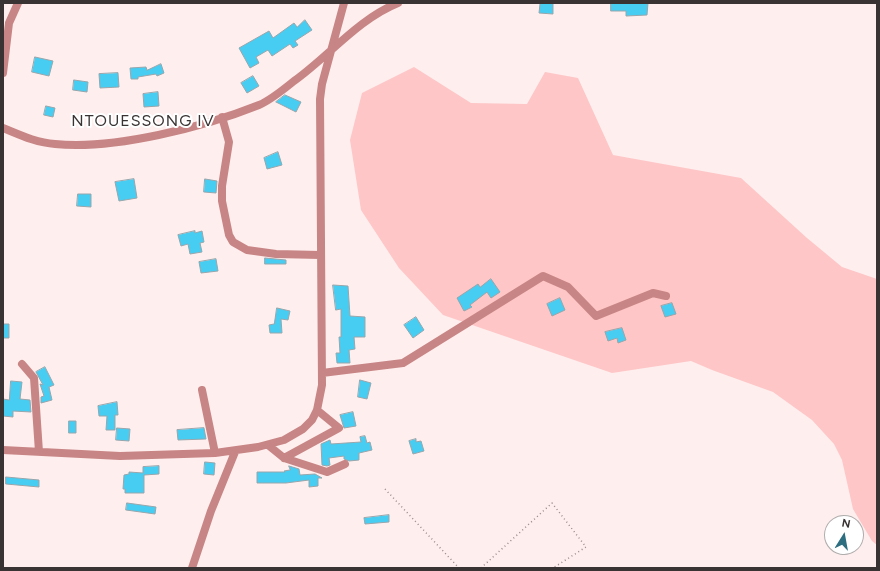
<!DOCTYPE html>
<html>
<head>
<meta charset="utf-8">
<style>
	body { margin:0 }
	#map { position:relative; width:880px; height:571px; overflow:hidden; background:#fee; font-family:Figtree,sans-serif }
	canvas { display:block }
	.frame { position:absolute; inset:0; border:4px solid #3a3333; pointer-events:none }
	.north { position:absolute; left:824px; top:515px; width:40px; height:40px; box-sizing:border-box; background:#fff; border:1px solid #b0adad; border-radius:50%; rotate:11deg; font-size:11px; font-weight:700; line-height:16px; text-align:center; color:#3a3333 }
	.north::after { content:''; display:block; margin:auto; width:14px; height:18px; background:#2d6e81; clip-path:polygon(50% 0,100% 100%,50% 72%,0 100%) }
</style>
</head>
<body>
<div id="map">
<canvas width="880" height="571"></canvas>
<div class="frame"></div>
<div class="north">N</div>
</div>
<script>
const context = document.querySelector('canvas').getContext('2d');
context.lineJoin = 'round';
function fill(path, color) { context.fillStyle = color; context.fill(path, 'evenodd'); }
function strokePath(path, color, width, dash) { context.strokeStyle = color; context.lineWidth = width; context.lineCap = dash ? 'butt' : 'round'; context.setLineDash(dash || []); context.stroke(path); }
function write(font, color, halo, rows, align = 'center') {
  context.font = font + ' Figtree,sans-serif'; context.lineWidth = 4; context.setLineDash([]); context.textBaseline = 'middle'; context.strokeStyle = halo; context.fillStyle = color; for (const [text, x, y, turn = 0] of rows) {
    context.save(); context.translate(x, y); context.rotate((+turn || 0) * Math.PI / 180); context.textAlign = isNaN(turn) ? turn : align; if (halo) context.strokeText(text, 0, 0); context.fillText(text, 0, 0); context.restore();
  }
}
const green = new Path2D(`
	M414 67 471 103 527 104 545 72 578 78 613 155 741 178 807 238 842 267 877 279V545L872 541 853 509 842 460 834 444 812 420 773 392 712 370 691 361 612 373 443 315 399 268 361 210 350 140 362 93Z`);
const building = new Path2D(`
	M553 3V14L539 13 540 4Z
	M611 3H648L647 15 626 16V11H611Z
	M305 20 312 30 295 41 298 45 293 48 290 44 272 56 268 50 256 57 259 63 250 68 239 48 269 31 273 38 294 23 297 27Z
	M35 57 53 61 49 76 32 72Z
	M161 64 164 73 157 76 156 74 138 77V79H131L130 68 146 67 147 70Z
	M118 73 119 87 100 88 99 74Z
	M253 76 259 86 247 93 241 83Z
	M74 80 88 82 87 92 73 90Z
	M158 92 159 106 144 107 143 94Z
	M285 95 301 102 296 112 276 102Z
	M46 106 55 108 53 117 44 115Z
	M278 152 282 165 267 169 264 158Z
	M134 179 137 198 119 201 115 182Z
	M205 179 217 181 216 193 204 192Z
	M78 194H91V207L77 206Z
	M195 231V233L202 231 204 242 200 243 202 252 190 254 188 244 181 246 178 235Z
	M265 258 286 260V264H265Z
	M216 259 218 271 201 273 199 262Z
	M491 279 500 292 491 298 487 292 470 305 472 307 464 311 457 298 478 284 480 287Z
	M333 285 348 286 350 316 365 317V337H354L355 349 349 350 350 363H337L336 353H340L339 337H341V309L336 310Z
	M560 298 565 310 552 316 547 304Z
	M672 303 676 314 665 317 661 306Z
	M277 308 290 311 288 320 281 319 282 333H270L269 325 274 324Z
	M416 317 424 330 413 338 404 325Z
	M3 324H9V338H3Z
	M622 328 626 340 618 343 617 338 608 341 605 332Z
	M45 367 54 385 49 387 52 400 41 403V397L44 396 40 384 43 385 36 372Z
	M360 380 371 383 367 399 358 397Z
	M11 381 22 382 20 399 30 400 31 412 13 411V417L3 416V399L9 400Z
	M117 402 118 415H115V430H106L107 416H99L98 406Z
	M353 412 356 426 344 428 340 415Z
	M69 421H76V433H69Z
	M117 428 130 429 129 441 116 440Z
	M204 428 206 439 178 440 177 430Z
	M365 436 367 443 370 442 372 450 359 453V460L349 461 344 459V456L329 458 330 465 327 466 322 465 321 444 330 440 331 444 361 442 360 437Z
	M416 439V442L421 441 424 451 413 454 409 441Z
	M205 462 215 463 214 475 204 474Z
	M159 466V474L144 475V493H125V489H123L124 475 129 474V472L143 473V467Z
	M289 466 299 469 300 475 315 474 322 478H318V486L309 487V480L286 483H257V472H285L284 471 290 470Z
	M6 477 39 480V487L6 484Z
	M127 503 156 507 155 514 126 510Z
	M389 515V522L365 524 364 518Z`);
const path = new Path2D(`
	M385 489 459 568
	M481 568 552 503 586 547 553 568`);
const minor = new Path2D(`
	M3 73 9 23 18 3
	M222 117 229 142 222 186V201L229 235 233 242 247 250 276 254 320 255
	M3 128C20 135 37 143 55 144 114 150 204 127 259 105 271 100 284 89 294 81 328 57 358 19 398 3
	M22 364 34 378 39 452
	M322 373 403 363 543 276 568 287 596 316 653 293 666 296
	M202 390 215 453
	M268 445 284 458 327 472 345 464
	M3 450 120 456 215 453 258 447 284 440 303 429 312 420 317 410 322 385 320 99 322 84 344 3
	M284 458 339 428 317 410
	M192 568 211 511 235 452`);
const quarterNames = [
	["NTOUESSONG IV",143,121]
];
fill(green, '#fec6c6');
fill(building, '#47cdf2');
strokePath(building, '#98a6ab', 1);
strokePath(path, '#988c8c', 1.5, [1, 3]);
strokePath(minor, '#c88585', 8);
context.letterSpacing = '1px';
write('16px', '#3a3333', '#fff', quarterNames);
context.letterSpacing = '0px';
</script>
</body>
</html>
